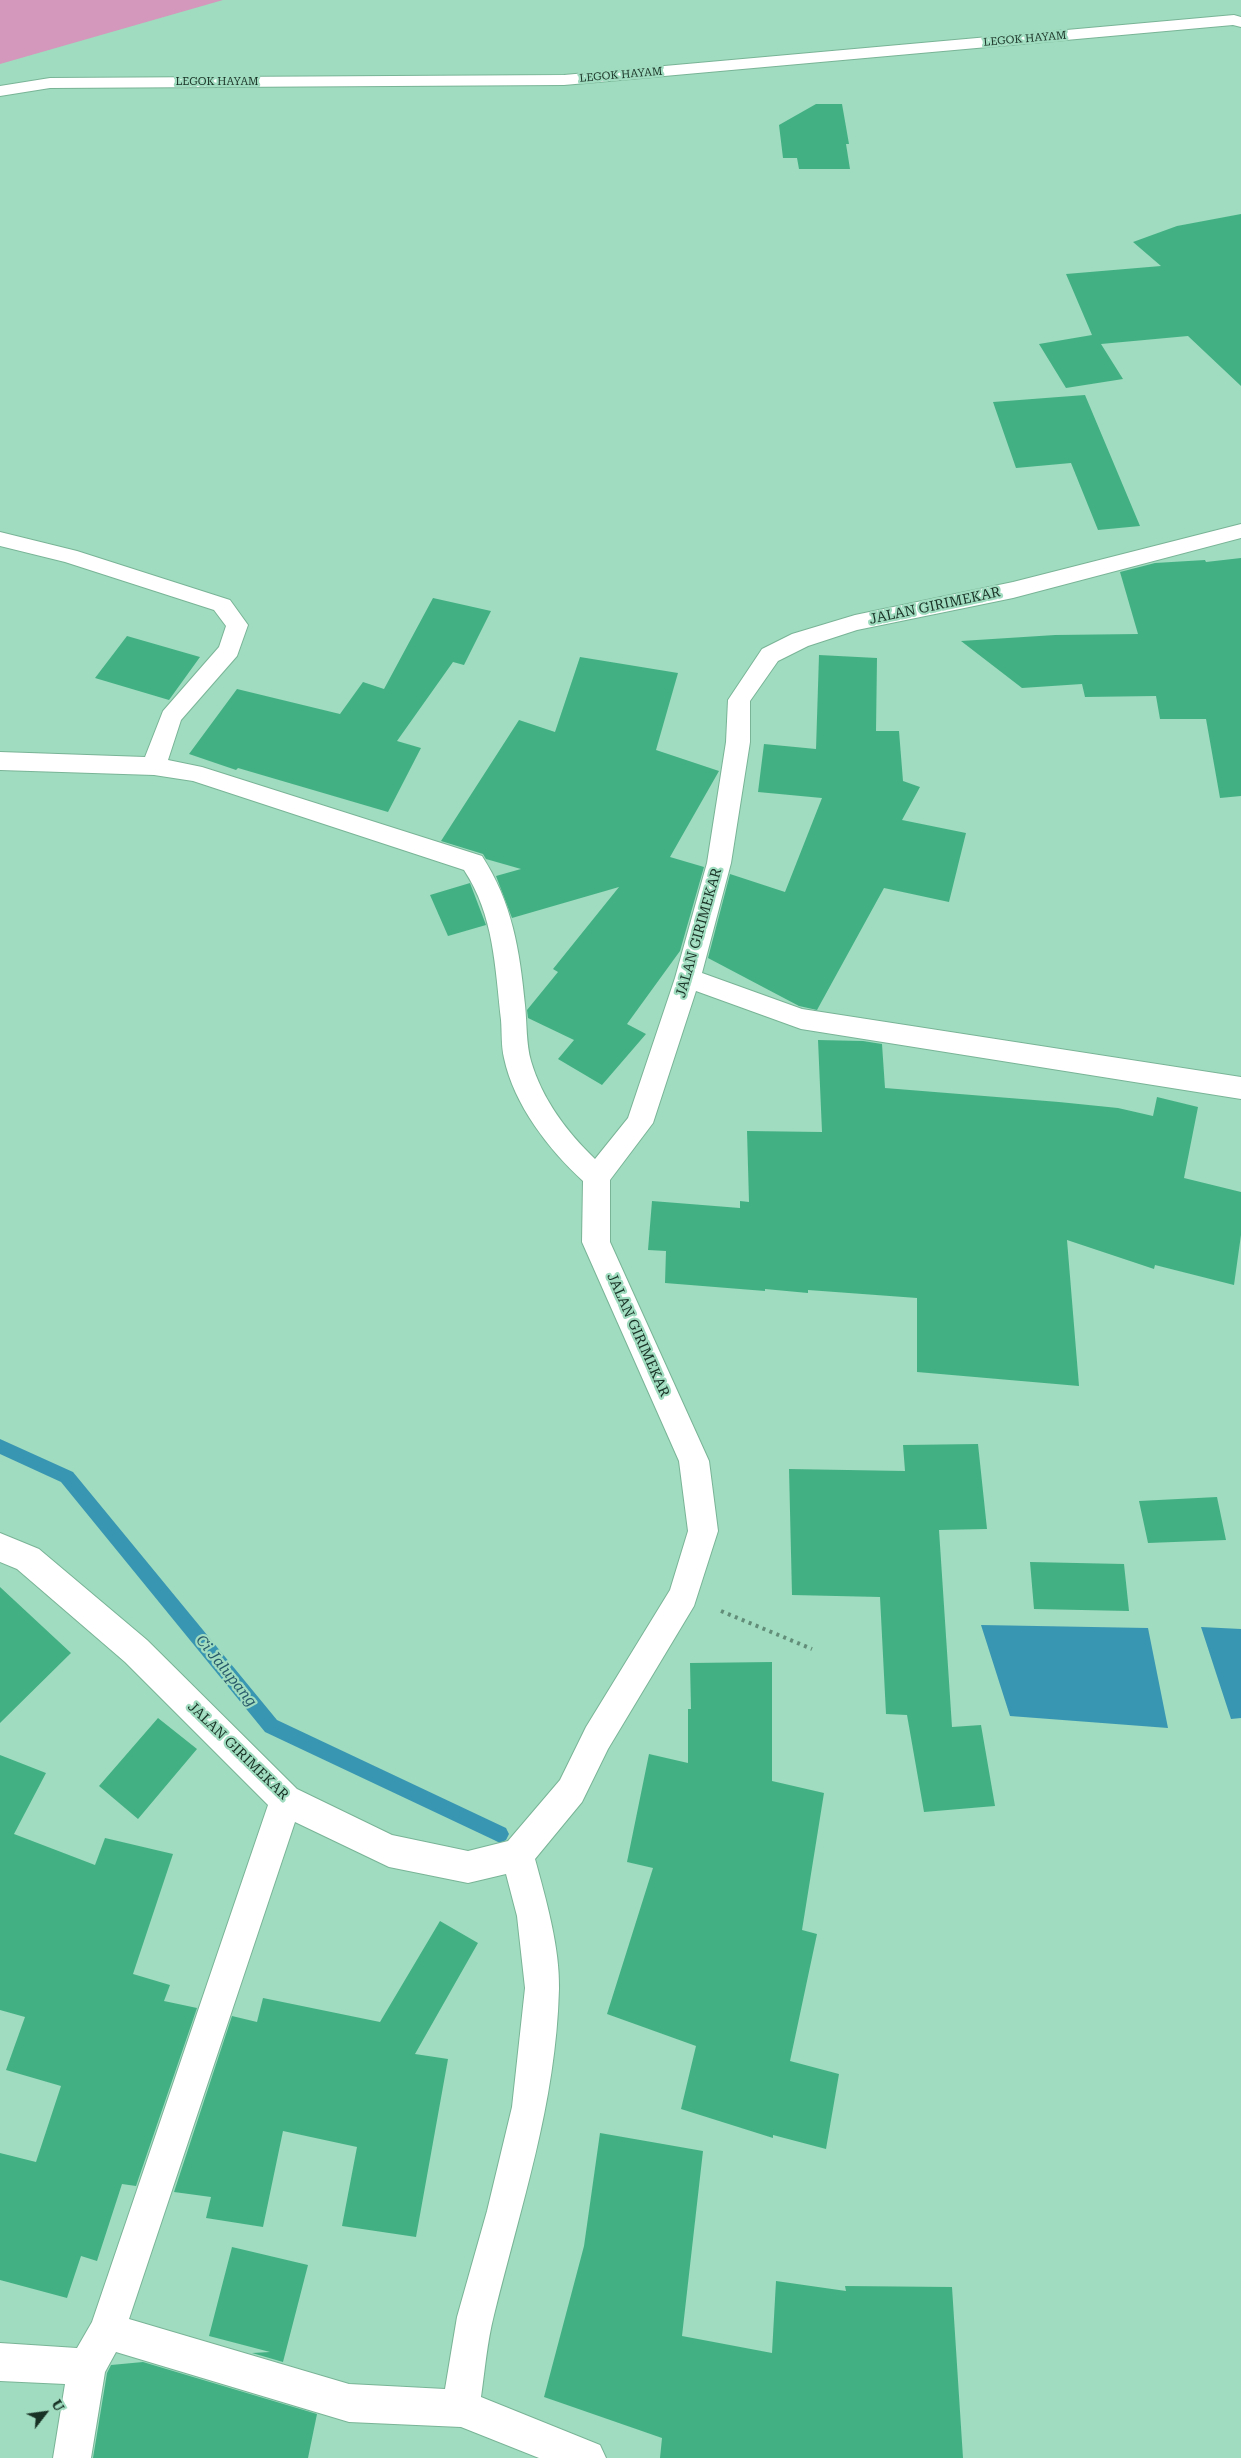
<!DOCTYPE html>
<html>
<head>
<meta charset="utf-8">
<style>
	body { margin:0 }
	#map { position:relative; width:1241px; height:2458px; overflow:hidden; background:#a0dcbf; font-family:"Roboto Serif",serif }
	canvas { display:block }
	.north { position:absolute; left:20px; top:2388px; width:50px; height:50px; -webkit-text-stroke:4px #a0dcbf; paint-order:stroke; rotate:60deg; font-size:14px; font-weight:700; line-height:20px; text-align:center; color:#193226 }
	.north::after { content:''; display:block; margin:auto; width:18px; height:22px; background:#193226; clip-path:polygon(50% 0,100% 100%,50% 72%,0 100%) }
</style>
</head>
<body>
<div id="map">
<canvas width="1241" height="2458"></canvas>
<div class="north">U</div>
</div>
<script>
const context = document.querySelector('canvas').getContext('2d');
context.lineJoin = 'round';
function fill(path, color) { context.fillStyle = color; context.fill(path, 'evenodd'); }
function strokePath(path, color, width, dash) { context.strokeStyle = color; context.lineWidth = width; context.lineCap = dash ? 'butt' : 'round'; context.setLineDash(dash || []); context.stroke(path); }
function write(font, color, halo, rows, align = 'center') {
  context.font = font + ' "Roboto Serif",serif'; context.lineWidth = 4.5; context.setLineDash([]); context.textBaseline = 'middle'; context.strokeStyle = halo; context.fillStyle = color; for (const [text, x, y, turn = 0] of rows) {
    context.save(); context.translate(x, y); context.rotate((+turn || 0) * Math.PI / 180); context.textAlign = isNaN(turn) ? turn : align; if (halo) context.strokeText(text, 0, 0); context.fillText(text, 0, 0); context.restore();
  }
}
const green = new Path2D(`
	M0 0H223L0 64Z`);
const water = new Path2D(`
	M981 1625 1148 1628 1168 1728 1010 1716Z
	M1201 1627 1241 1629V1718L1231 1719Z`);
const stream = new Path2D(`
	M0 1439 73 1472 277 1720 506 1828 509 1834 506 1840 500 1843 494 1840 265 1732 61 1482 0 1454Z`);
const building = new Path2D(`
	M816 104H842L849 144H846L850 169H799L797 158H783L779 125Z
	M1241 214V386L1188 336 1101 344 1123 379 1066 388 1039 344 1092 335 1066 274 1161 266 1133 242 1177 226Z
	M1085 395 1140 526 1098 530 1071 463 1016 468 993 402Z
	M1241 558V796L1220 798 1206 719H1160L1156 696 1085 697 1082 684 1022 688 961 641 1055 635 1138 634 1120 572 1155 563 1205 560 1206 562Z
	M433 598 491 611 464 665 453 662 397 741 421 748 388 812 238 768 236 770 189 754 237 689 340 714 363 682 384 689Z
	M127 636 200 657 169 700 95 678Z
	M819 655 877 658 876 731H899L903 781 920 787 902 820 966 833 949 902 884 888 817 1010 799 1006 708 958 730 874 785 892 822 798 758 792 764 744 816 749Z
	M580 657 678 673 656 750 719 771 670 857 704 867 680 951 627 1024 646 1034 602 1085 558 1059 574 1040 528 1018 527 1010 558 972 553 969 619 887 512 918 496 876 521 869 486 859 483 854 441 841 519 720 555 732Z
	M470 883 486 925 448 936 430 895Z
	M818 1040 863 1041 882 1044 885 1088 1059 1102 1118 1108 1153 1116 1157 1097 1198 1107 1184 1178 1241 1192V1235L1234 1285 1155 1265 1154 1269 1067 1240 1079 1386 917 1372V1298L808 1290V1293L765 1289V1291L665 1283 666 1251 648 1250 652 1201 740 1208V1201L749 1202 747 1131 822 1132Z
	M978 1444 987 1529 939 1530 952 1727 981 1725 995 1806 924 1812 907 1715 886 1714 880 1597 792 1595 789 1469 905 1471 903 1445Z
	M1217 1497 1226 1540 1148 1543 1139 1501Z
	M1030 1562 1124 1564 1129 1611 1034 1609Z
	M0 1587 71 1653 0 1723Z
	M772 1662V1781L824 1793 802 1930 817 1934 790 2061 839 2074 826 2149 773 2135V2138L681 2109 696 2046 607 2014 653 1868 627 1862 649 1754 688 1763V1709H691L690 1663Z
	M158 1718 197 1749 138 1819 99 1786Z
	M0 1755 46 1773 14 1834 95 1865 105 1838 173 1854 133 1974 170 1985 164 2001 197 2008 136 2186 122 2184 97 2261 81 2256 67 2298 0 2280V2153L36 2162 61 2086 6 2070 25 2017 0 2010Z
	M440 1921 478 1943 415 2054 448 2059 416 2237 342 2226 357 2147 283 2131 263 2227 206 2218 211 2197 174 2192 232 2016 257 2022 263 1998 380 2022Z
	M600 2133 703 2151 682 2336 772 2353 776 2281 846 2291 845 2286 952 2287 963 2458H660L662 2438 544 2397 584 2246Z
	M232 2247 308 2265 283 2362 252 2353 270 2352 209 2336Z
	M143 2362 317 2414 308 2458H93L107 2373 111 2365Z`);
const path = new Path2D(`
	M721 1611 812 1649`);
const minor = new Path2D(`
	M1234 15 1241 17V27L1233 25 564 85 50 88 0 96V86L50 78 564 75Z
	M1241 524V538L1013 598 857 630 808 646 778 661 750 701V742L731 863 702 973 802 1009 1241 1077V1099L801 1029 696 991 653 1123 610 1180V1242L709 1461 718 1531 694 1606 608 1749 582 1802 535 1859C546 1899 560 1948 559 1989 556 2104 521 2205 494 2315 487 2342 485 2370 481 2397L600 2445 606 2458H539L461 2427 349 2422 116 2352 105 2372 91 2458H53L65 2384 0 2381V2343L77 2348 92 2322 268 1805 125 1662 17 1569 0 1562V1533L39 1549 147 1640 297 1789 392 1835 468 1851 508 1841 560 1780 586 1727 670 1590 688 1531 679 1461 582 1242 583 1181C549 1150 514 1105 504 1058 501 1045 502 1032 501 1020 495 967 494 915 464 870L193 781 154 775 0 770V752L145 757 163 711 219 647 226 626 214 610 65 562 0 546V532L77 551 230 600 248 625 237 656 181 720 168 760 202 767 482 856C512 902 520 951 525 1005 527 1023 526 1044 531 1061 542 1099 567 1132 595 1159L628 1118 675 978 707 863 726 742 728 700 762 649 792 634 855 615 1013 582ZM295 1822 389 1867 468 1883 506 1874 517 1916 525 1988 512 2107 487 2211 457 2317 445 2389 349 2384 129 2319Z`);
const farStreetnames = [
	["LEGOK HAYAM",1025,39,-5],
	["LEGOK HAYAM",621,75,-5],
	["LEGOK HAYAM",217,82]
];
const streetNames = [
	["JALAN GIRIMEKAR",935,606,-12],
	["JALAN GIRIMEKAR",699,933,-74],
	["JALAN GIRIMEKAR",638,1335,66],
	["JALAN GIRIMEKAR",238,1751,44]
];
const waterNames = [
	["Ci Jalupang",226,1671,51]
];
fill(green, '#d398bb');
fill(water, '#3996b3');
fill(stream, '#3996b3');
fill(building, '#43b084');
strokePath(minor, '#79b497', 2);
strokePath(path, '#628e79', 4, [3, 4.5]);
fill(minor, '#fff');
write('11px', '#193226', '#a0dcbf', farStreetnames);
write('14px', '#193226', '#a0dcbf', streetNames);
write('italic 15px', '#285a6b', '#a0dcbf', waterNames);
</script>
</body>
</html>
